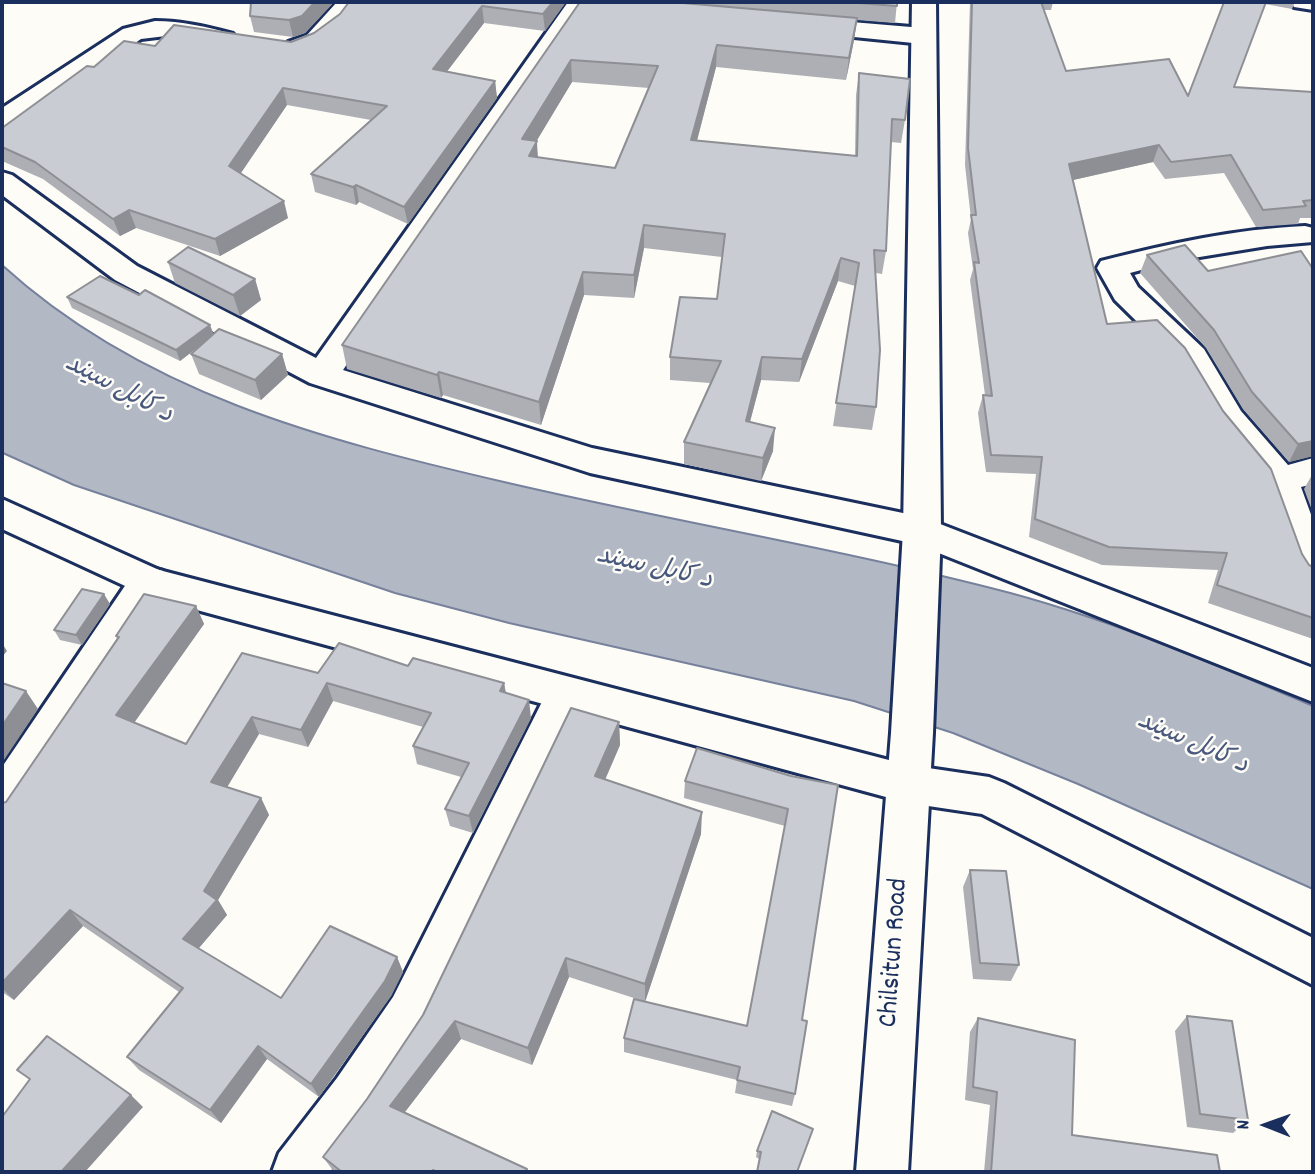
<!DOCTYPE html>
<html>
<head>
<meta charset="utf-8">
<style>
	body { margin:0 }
	#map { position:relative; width:1315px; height:1174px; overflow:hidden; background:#fdfcf7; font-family:Dekko,sans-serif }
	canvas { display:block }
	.frame { position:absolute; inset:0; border:4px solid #1b2f5e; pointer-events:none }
	.north { position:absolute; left:1231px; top:1090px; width:70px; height:70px; -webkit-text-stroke:5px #fdfcf7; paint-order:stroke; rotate:271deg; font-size:19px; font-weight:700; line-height:28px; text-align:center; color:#1b2f5e }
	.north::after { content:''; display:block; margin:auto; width:24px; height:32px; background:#1b2f5e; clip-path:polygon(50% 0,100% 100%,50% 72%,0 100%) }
</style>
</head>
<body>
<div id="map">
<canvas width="1315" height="1174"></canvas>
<div class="frame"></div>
<div class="north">N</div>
</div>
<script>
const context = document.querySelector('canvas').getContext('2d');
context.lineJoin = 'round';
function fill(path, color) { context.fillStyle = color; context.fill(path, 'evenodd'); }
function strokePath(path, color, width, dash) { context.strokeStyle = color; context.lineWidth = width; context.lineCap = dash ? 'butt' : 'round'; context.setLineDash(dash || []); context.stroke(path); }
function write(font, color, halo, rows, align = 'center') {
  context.font = font + ' Dekko,"Playpen Sans Arabic",sans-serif'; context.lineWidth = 5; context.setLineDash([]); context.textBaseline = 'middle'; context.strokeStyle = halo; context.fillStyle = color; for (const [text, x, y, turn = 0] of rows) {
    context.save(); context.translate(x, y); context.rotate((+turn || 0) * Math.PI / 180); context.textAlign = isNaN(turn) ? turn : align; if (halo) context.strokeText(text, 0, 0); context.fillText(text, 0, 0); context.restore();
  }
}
const water = new Path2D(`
	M2 265C142 393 323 440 504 482 666 520 830 547 991 588 1103 616 1207 661 1313 706V889L1078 784 953 733 854 701 509 623 395 593 74 485 3 453Z`);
const minor = new Path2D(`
	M337 2H362C346 25 320 60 288 52L284 47 288 42 307 35Z
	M568 2H592L343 370 592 448 922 517 1313 668V702L916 544 590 473 310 383 115 280 2 195V172L12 175 137 266 316 358Z
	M1291 2H1313V10L1294 7Z
	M804 18 923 28 932 31 936 36 932 41 923 44 795 31 791 26 795 21Z
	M155 21C181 21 208 27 233 34L237 39 233 44 224 47 166 36 141 39 12 126 2 128V108L123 29Z
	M1305 226 1313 228V242L1267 246 1175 261 1130 273 1138 287 1204 349 1241 411 1288 465 1313 458V484L1301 487 1313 520V585L1300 580 1294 570 1264 485 1217 427 1180 364 1115 300 1097 268 1101 261C1168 244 1235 229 1305 226Z
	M149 567 163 571 168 582 163 593 17 817 2 822V767L135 571Z
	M567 677 582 682 588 694 427 1031 373 1114 330 1172H272L279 1153 337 1078 393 997 552 682Z
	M908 765 989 777 1004 783 1313 938V985L982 814 908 803 893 797 886 784 893 771Z`);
const tertiary = new Path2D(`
	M2 499 159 570 908 765 923 771 930 784 923 797 908 803 149 597 2 529Z`);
const secondary = new Path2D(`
	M912 2H936L941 531 933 733 908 1172H856L891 733 903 531Z`);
const wall = new Path2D(`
	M251 2H334L305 33 293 37 254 32 250 16Z
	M349 2H566L545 31 484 23 447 71 495 81 497 98 408 224 359 202 356 205 315 192 311 174 371 120 287 105 241 173 288 218 220 256 136 228 120 236 43 179 2 161V128L94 67 155 46 291 42 314 33 340 14Z
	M580 2H897L895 23 857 20 854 40 846 80 716 67 697 141 855 156 856 95 859 73 905 120 901 143 891 142 886 251 882 274 876 273V407L872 430 833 426 855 286 838 281 799 382 761 380 750 422 773 451 761 481 684 464V442L710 383 670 380V357L717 299 722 257 644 248 634 298 584 295 541 425 443 395 441 398 347 369 342 345ZM572 82 649 88 615 168 538 157 536 141Z
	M970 2H1053L1051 10H1044L1066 71 1188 96 1224 2H1295L1292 9 1265 4 1234 88 1313 92V218H1300L1298 224 1256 227 1224 173 1165 179 1153 162 1073 180 1107 324 1302 554 1309 565 1313 567V639L1208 603 1218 570 1102 565 1029 537 1036 474 986 472 978 413 983 395H985L970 280 973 269 968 233 971 219 965 165Z
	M1147 255 1208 271 1313 456 1289 462 1243 409 1206 348 1140 273Z
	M168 262 255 279 261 300 240 316 175 283Z
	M67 297 213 334 282 354 288 375 261 400 199 374 191 354 200 345 180 361 72 308Z
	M1313 473V513L1304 489Z
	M110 604 82 645 60 640 54 630Z
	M196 606 204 624 134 722 186 744 318 673 408 666 504 683 506 693 531 718 473 833 450 826 445 809 461 777 417 764 413 746 423 727 333 701 308 747 259 734 227 787 261 798 269 815 218 900 227 915 198 949 281 998 397 957 403 972 391 996 319 1097 267 1059 221 1123 139 1070 127 1057 179 992 83 926 14 1000 2 992V803L6 802 117 638 116 636Z
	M619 722 620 745 605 780 701 834 645 1002 747 1026 785 826 684 798 685 781 791 776 802 1020 795 1094 792 1106 735 1093 737 1080 624 1052V1038L640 1000 569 977 532 1065 461 1039 405 1112 527 1169 528 1172H334L323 1157 367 1099Z
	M970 870 1019 965 1011 981 973 979 963 887Z
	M1187 1016 1248 1120 1233 1133 1187 1127 1175 1031Z
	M978 1018 1072 1135 1220 1172H984L990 1105 965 1100 970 1032Z
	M772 1111 759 1159 756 1157 757 1151Z`);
const shadedWall = new Path2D(`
	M315 2H334L305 33 293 37 289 20Z
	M553 2H566L545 31 543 14Z
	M482 6 484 23 436 86 433 69Z
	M857 18 854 40 846 80 849 58Z
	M717 45 716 67 691 163V140Z
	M571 60 572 82 524 162 522 139Z
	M495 81 497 98 408 224 404 207Z
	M283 88 287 105 234 183 229 166Z
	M537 141 538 164 529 156Z
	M1159 145 1153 162 1064 182 1069 164Z
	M356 185 359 202 356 205 353 187Z
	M284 201 288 218 220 256 215 239Z
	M129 210 136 228 120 236 113 219Z
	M644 225V248L634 298V275Z
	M841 258 838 281 799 382 802 359Z
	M583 272 584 295 541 425 539 402Z
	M255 279 261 300 240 316 233 295Z
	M210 325 214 335 180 361 176 350Z
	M282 354 288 375 261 400 255 380Z
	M762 357 761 380 744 444 746 421Z
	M439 372 443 395 441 398 437 375Z
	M775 428 773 451 761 481 763 458Z
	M1313 441V456L1289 462 1298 444Z
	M104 594 110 604 82 645 76 635Z
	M196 606 204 624 127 733 116 715Z
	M2 643 7 651 2 657Z
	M327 683 333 701 308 747 301 730Z
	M504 683 507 701 500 691Z
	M26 691 38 709 2 763V726Z
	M529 700 531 718 473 833 469 816Z
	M252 717 259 734 220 799 211 782Z
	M619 722 620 745 597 798 595 776Z
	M261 798 269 815 218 900 227 915 193 955 183 939 204 891Z
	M702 812 701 834 645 1002V984Z
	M70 910 83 926 14 1000 2 988V983Z
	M397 957 403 972 391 996 319 1097 311 1084Z
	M566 958 569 977 532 1065 528 1048Z
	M455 1021 461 1039 398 1121 390 1106Z
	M258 1046 267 1059 221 1123 210 1110Z
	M131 1095 143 1107 85 1172H61Z`);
const building = new Path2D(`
	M251 2H315L302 16 289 20 250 16Z
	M349 2H553L543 14 482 6 433 69 495 81 404 207 356 185 353 187 311 174 387 106 283 88 229 166 284 201 215 239 129 210 113 219 35 162 2 147V128L87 66 94 67 124 41 155 46 174 25 291 42 314 33 340 14Z
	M580 2H671L857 18 849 58 717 45 691 140 857 156 859 73 910 79 905 120 892 119 886 251 874 250 880 350 876 407 836 403 859 263 841 258 802 359 762 357 746 421 775 428 763 458 684 442 721 361 670 357 680 297 717 299 725 234 644 225 634 275 583 272 539 402 439 372 437 375 342 345ZM571 60 658 66 615 168 529 156 537 141 522 139Z
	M846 2H897V6Z
	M972 2H1041L1066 71 1169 59 1188 96 1224 2H1266L1234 87 1313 92V200L1303 201 1306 206 1263 210 1231 155 1171 162 1159 145 1069 164 1107 324 1157 320 1185 348 1223 411 1271 469 1302 554 1309 565 1313 567V618L1217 585 1227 553 1109 547 1035 519 1042 457 991 455 983 395 992 396 974 262 979 263 971 215H976L968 148Z
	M1185 245 1208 271 1301 251 1313 269V441L1298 444 1252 392 1214 330 1147 255Z
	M188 247 255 279 233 295 168 262Z
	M100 276 139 295 145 290 210 325 176 350 67 297Z
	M219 329 282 354 255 380 191 354Z
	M82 589 104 594 76 635 54 630Z
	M144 594 196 606 116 715 186 744 242 653 318 673 339 643 408 666 413 658 504 683 500 691 529 700 469 816 445 809 469 763 413 746 431 713 327 683 301 730 252 717 211 782 261 798 204 891 217 900 183 939 281 998 330 926 397 957 385 981 311 1084 258 1046 210 1110 127 1057 183 988 70 910 2 983V803L6 802 119 637 116 636Z
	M2 683 26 691 2 726Z
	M571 708 619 722 595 776 702 812 645 984 566 958 528 1048 455 1021 390 1106 527 1169 526 1172H438L433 1170 431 1172H342L323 1157 367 1099 423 1015Z
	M697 748 791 776 838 785 802 1020 807 1021 795 1094 737 1080 740 1067 624 1038 634 999 747 1026 788 809 685 781Z
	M970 870 1006 871 1019 965 980 963Z
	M1187 1016 1232 1021 1248 1120 1200 1114Z
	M978 1018 1075 1040 1072 1135 1217 1155 1220 1172H991L997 1092 973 1087Z
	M47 1036 131 1095 61 1172H2V1117L30 1079 17 1070Z
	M772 1111 813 1129 797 1172H757L761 1152 757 1151Z`);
const waterNames = [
	["د کابل سيند",118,391,28],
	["د کابل سيند",654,570,13],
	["د کابل سيند",1192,745,24]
];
const nearStreetnames = [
	["Chilsitun Road",896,953,-86]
];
fill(water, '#b3b8c5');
strokePath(water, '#76819c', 2);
strokePath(minor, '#1b2f5e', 6);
strokePath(tertiary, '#1b2f5e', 6);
strokePath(secondary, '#1b2f5e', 6);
fill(minor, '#fdfcf7');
fill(tertiary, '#fdfcf7');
fill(secondary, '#fdfcf7');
fill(wall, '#adafb5');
fill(shadedWall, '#8d8f94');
fill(building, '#c9ccd3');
strokePath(building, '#8d8f94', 2);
write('italic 26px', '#49587d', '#fdfcf7', waterNames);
write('28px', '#1b2f5e', '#fdfcf7', nearStreetnames);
</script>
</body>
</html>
